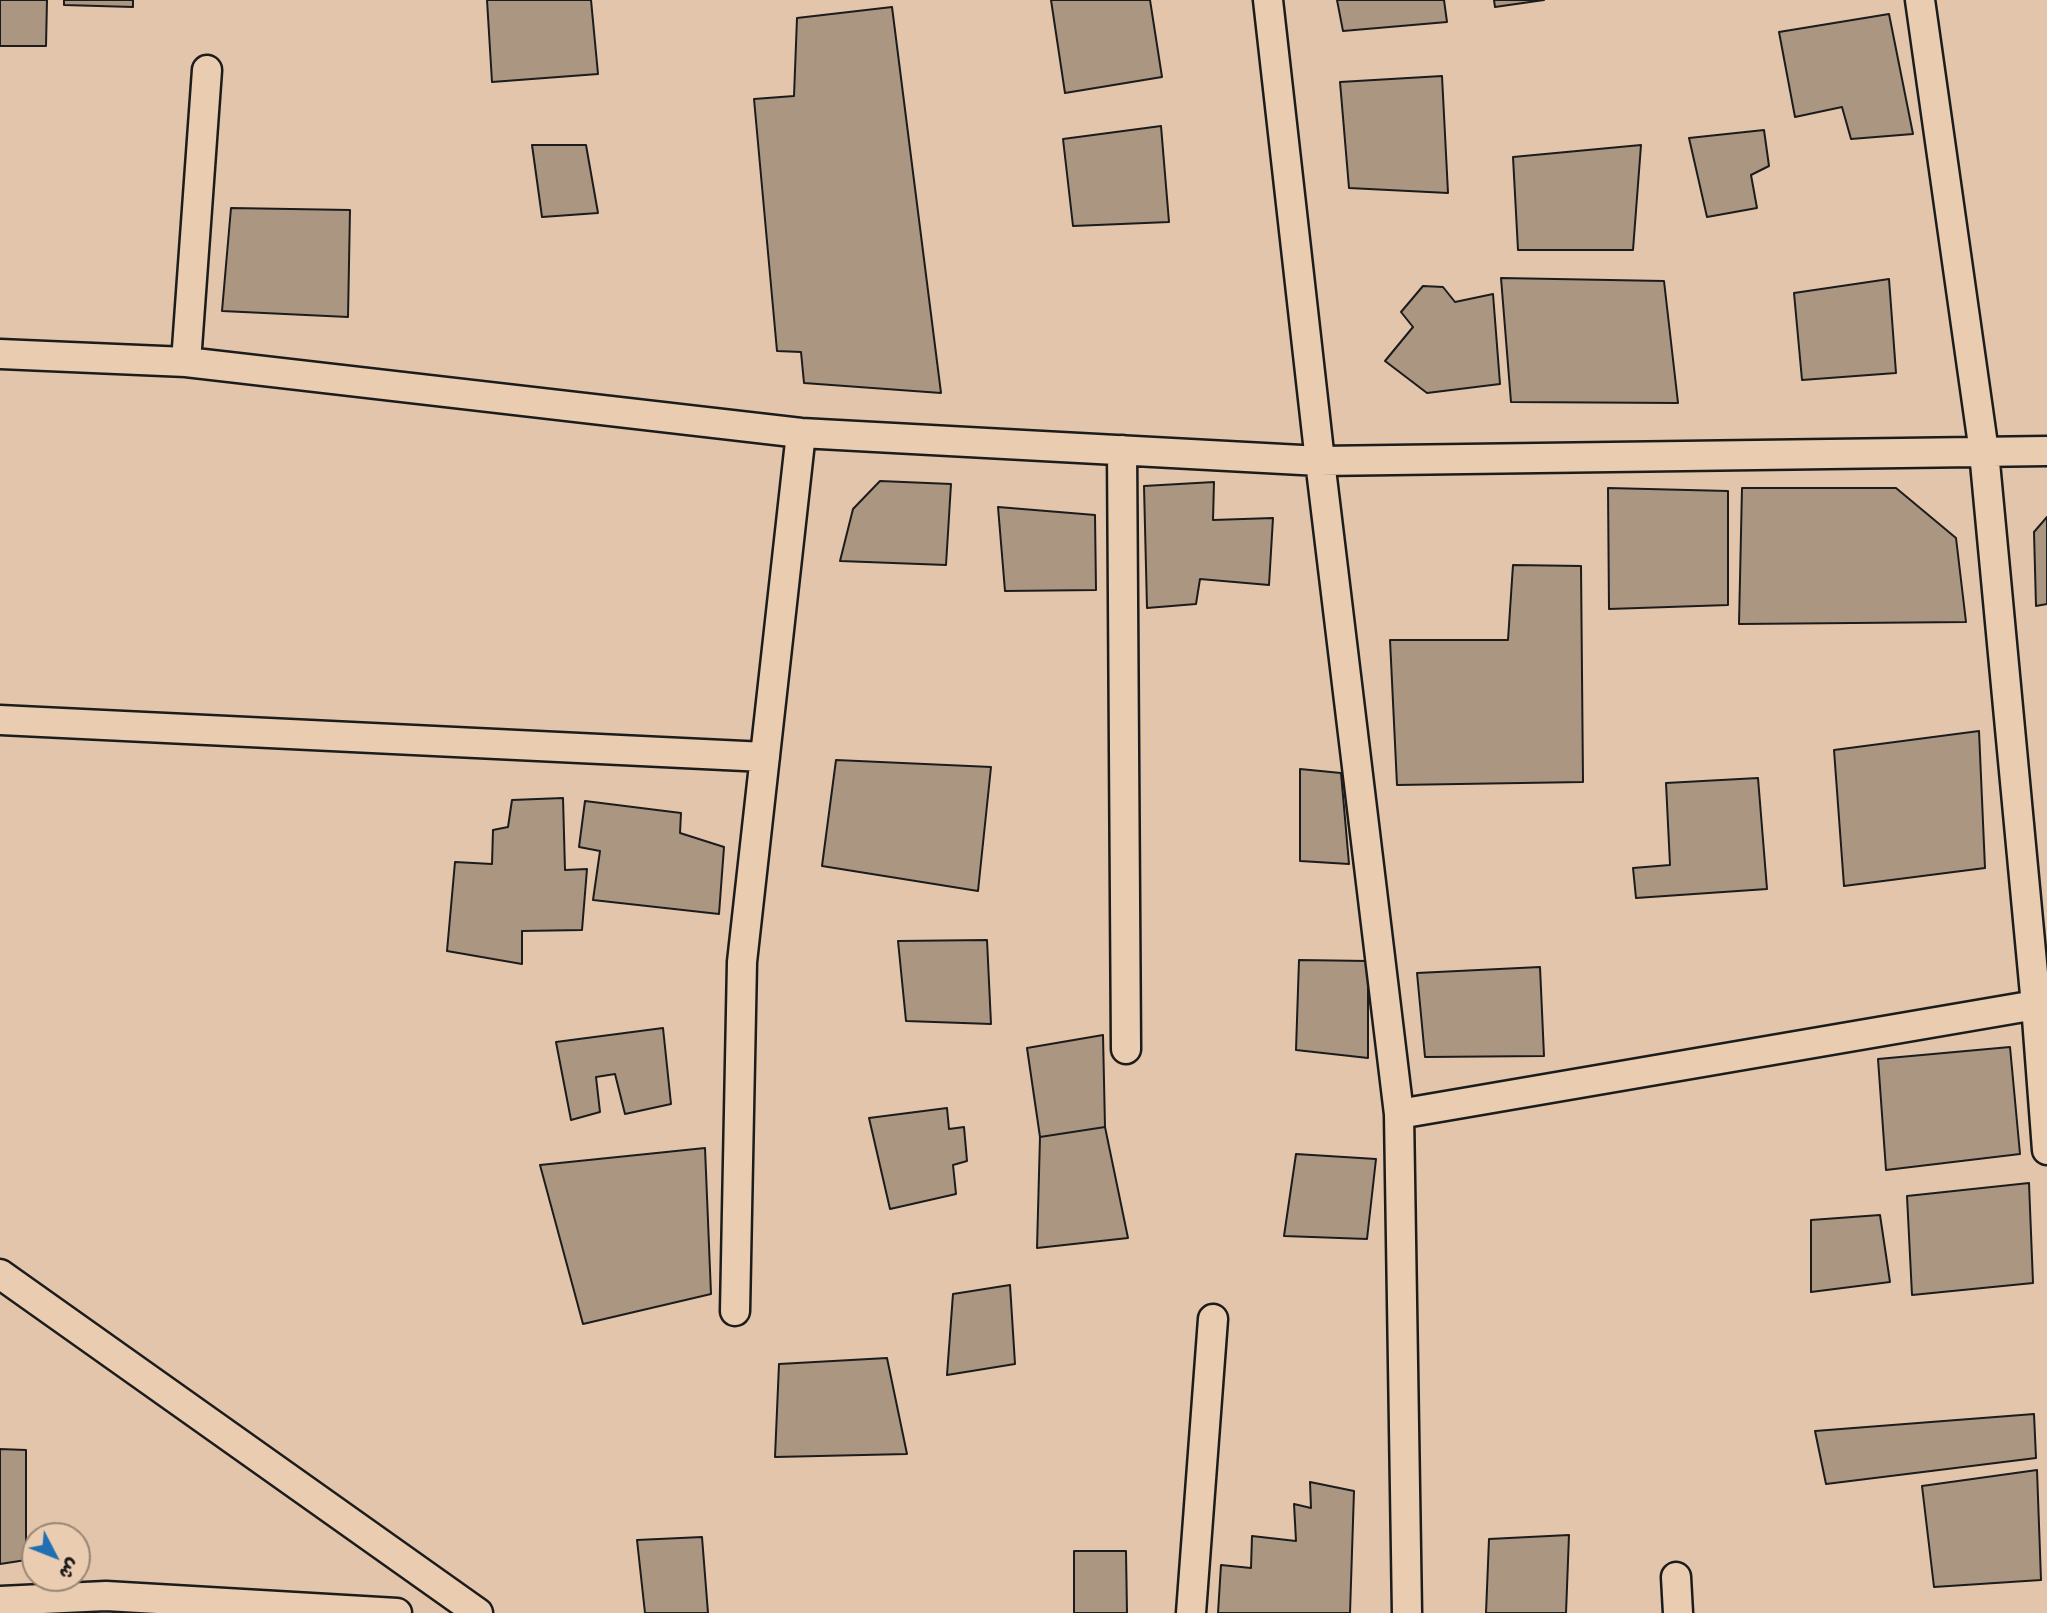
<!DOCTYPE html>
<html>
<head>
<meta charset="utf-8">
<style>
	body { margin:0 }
	#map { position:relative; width:2047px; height:1613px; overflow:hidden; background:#e2c5aa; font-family:"Patrick Hand","Playpen Sans Arabic",sans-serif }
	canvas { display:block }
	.north { position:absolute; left:21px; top:1522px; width:70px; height:70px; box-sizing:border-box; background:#eaccb0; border:2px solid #988675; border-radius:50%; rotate:132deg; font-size:19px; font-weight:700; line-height:28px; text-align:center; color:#1c1c1c }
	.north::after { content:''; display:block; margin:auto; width:24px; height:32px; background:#1f6fb2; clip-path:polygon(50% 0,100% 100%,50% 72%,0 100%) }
</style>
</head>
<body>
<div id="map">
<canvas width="2047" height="1613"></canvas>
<div class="north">ش</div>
</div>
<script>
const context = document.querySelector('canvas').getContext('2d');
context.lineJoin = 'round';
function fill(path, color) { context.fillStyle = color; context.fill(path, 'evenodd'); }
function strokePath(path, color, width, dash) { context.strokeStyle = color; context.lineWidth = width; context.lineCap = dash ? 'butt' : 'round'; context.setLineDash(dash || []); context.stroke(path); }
const building = new Path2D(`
	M0 0H47L46 46H0Z
	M64 0H133V7L64 5Z
	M487 0H591L598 74 492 82Z
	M1051 0H1150L1162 77 1065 93Z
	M1337 0H1444L1447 22 1343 31Z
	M1494 0H1544L1495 7Z
	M892 7 941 393 804 383 801 352 777 351 754 99 794 96 797 18Z
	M1889 14 1913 134 1851 139 1842 107 1795 117 1779 32Z
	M1442 76 1448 193 1349 188 1340 82Z
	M1161 126 1169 222 1073 226 1063 139Z
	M1764 130 1769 166 1751 175 1757 208 1707 217 1689 138Z
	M532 145H586L598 213 542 217Z
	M1641 145 1633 250H1518L1513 157Z
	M231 208 350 210 348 317 222 311Z
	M1501 278 1664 281 1678 403 1511 402Z
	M1889 279 1896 373 1802 380 1794 293Z
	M1423 286 1443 287 1455 302 1493 294 1500 384 1427 393 1385 361 1413 327 1401 312Z
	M880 481 951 484 946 565 840 561 853 509Z
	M1214 482 1213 520 1273 518 1269 585 1200 579 1196 604 1147 608 1144 486Z
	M1608 488 1728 491V605L1609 609Z
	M1742 488H1896L1956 538 1966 622 1739 624Z
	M998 507 1095 515 1096 590 1005 591Z
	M2047 517V604L2036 606 2034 532Z
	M1513 565 1581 566 1583 782 1397 785 1390 640H1508Z
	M1979 731 1985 868 1844 886 1834 750Z
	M836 760 991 767 978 891 822 866Z
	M1300 769 1341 773 1349 864 1300 861Z
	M1758 778 1767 889 1636 898 1633 868 1670 865 1666 783Z
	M563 798 565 870 587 869 582 930 522 931V964L447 951 455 862 492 864 493 830 508 827 512 800Z
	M585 801 681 813 680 833 724 847 719 914 593 900 600 851 579 847Z
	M987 940 991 1024 906 1021 898 941Z
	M1299 960 1368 961V1058L1296 1050Z
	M1540 967 1544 1056 1425 1057 1417 973Z
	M663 1028 671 1104 625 1114 615 1074 596 1077 600 1112 571 1120 556 1042Z
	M1103 1035 1105 1127 1040 1137 1027 1048Z
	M2010 1047 2020 1154 1886 1170 1878 1059Z
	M947 1108 949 1129 964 1127 967 1161 953 1165 956 1194 890 1209 869 1118Z
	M1105 1127 1128 1238 1037 1248 1040 1137Z
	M705 1148 711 1294 583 1324 540 1165Z
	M1296 1154 1376 1159 1367 1239 1284 1236Z
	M2029 1183 2033 1283 1912 1295 1907 1196Z
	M1880 1215 1890 1282 1811 1292V1220Z
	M1010 1285 1015 1364 947 1375 953 1294Z
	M887 1358 907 1454 775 1457 779 1364Z
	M2034 1414 2036 1458 1826 1484 1815 1431Z
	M0 1449 26 1450V1560L0 1564Z
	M2037 1470 2041 1580 1934 1587 1922 1486Z
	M1310 1482 1354 1491 1350 1613H1218L1221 1565 1251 1568 1252 1536 1296 1541 1294 1504 1311 1508Z
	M1569 1535 1566 1613H1486L1489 1539Z
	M702 1537 708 1613H645L637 1540Z
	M1074 1551H1126L1127 1613H1074Z`);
const minor = new Path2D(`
	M1268 0 1320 461 1399 1114 1407 1613
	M1920 0 1984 452 2036 1005 2047 1150
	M0 354 186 362 801 433 1320 461 2047 451
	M186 362 207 70
	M1122 450 1126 1049
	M0 720 765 757
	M1399 1114 2047 1003
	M0 1274 478 1613
	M735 1311 742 962 801 433
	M1676 1577 1678 1613
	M0 1601 106 1596 397 1613
	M1191 1613 1213 1319`);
fill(building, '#ab9682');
strokePath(building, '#1c1c1c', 2);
strokePath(minor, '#1c1c1c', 33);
strokePath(minor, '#eaccb0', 28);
</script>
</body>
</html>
